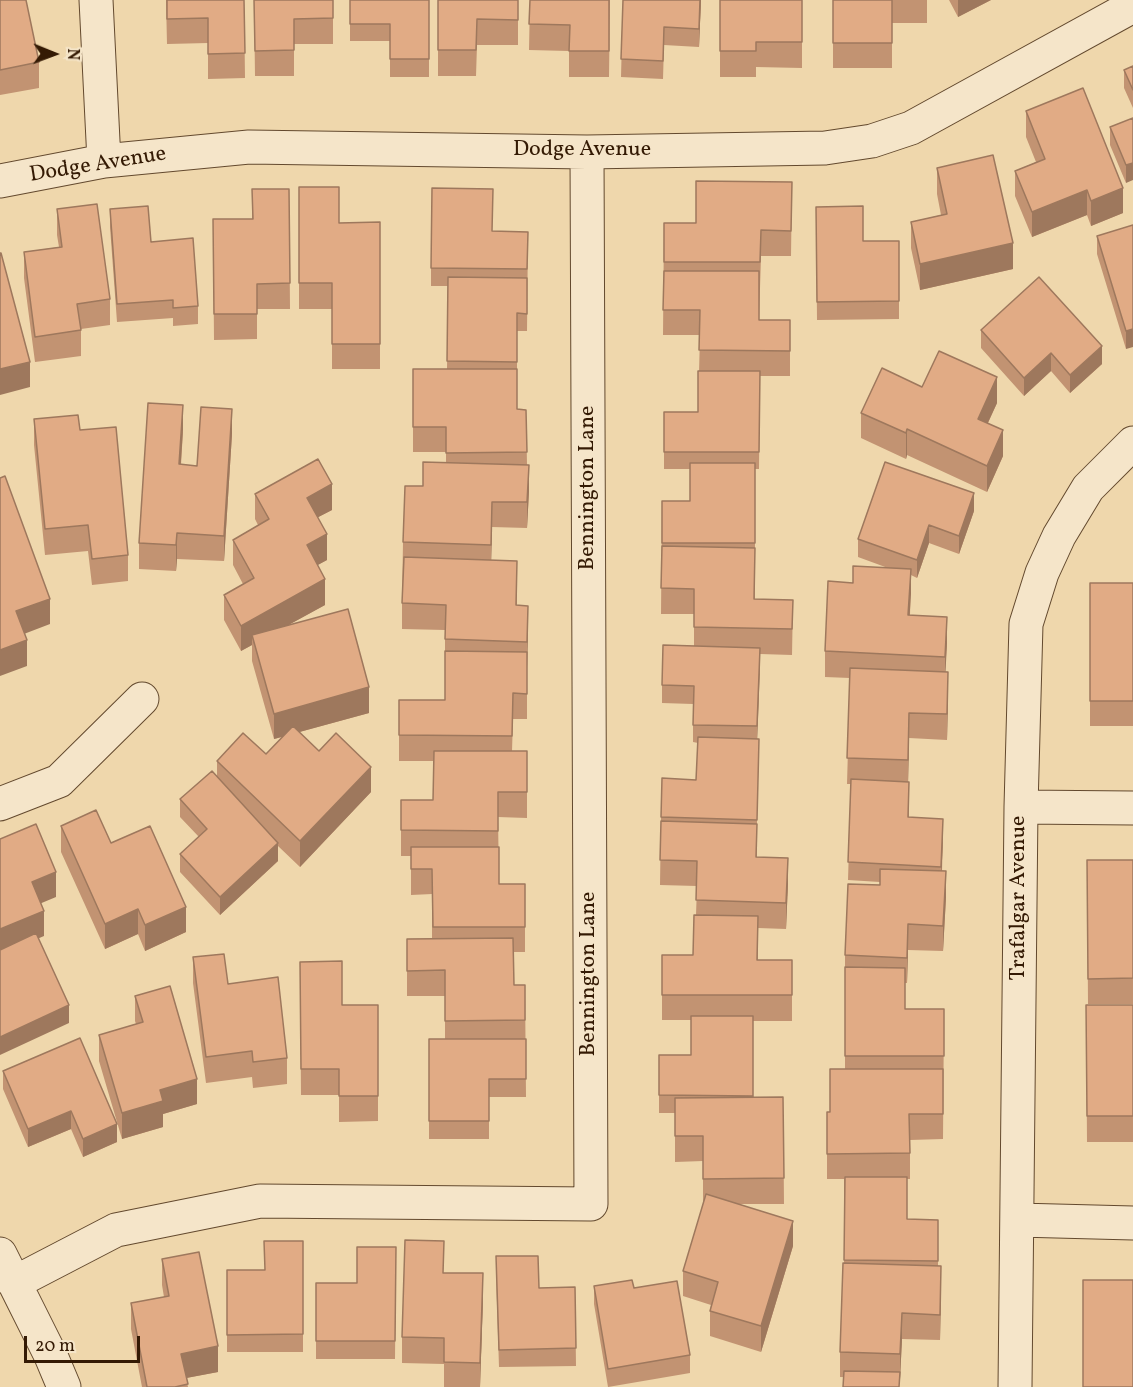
<!DOCTYPE html>
<html>
<head>
<meta charset="utf-8">
<style>
	body { margin:0 }
	#map { position:relative; width:1133px; height:1387px; overflow:hidden; background:#efd7ac; font-family:Vollkorn,serif }
	canvas { display:block }
	.north { position:absolute; left:24px; top:24px; width:60px; height:60px; -webkit-text-stroke:4px #f5e5c9; paint-order:stroke; rotate:91deg; font-size:16px; font-weight:700; line-height:24px; text-align:center; color:#341a04 }
	.north::after { content:''; display:block; margin:auto; width:21px; height:27px; background:#341a04; clip-path:polygon(50% 0,100% 100%,50% 72%,0 100%) }
	.scale { position:absolute; left:24px; top:1336px; width:116px; height:27px; box-sizing:border-box; border:3px solid #341a04; border-top:0; padding-left:8px; font-size:18px; line-height:21px; white-space:nowrap; color:#341a04; -webkit-text-stroke:4px #f5e5c9; paint-order:stroke }
</style>
</head>
<body>
<div id="map">
<canvas width="1133" height="1387"></canvas>
<div class="north">N</div>
<div class="scale">20 m</div>
</div>
<script>
const context = document.querySelector('canvas').getContext('2d');
context.lineJoin = 'round';
function strokePath(path, color, width, dash) { context.strokeStyle = color; context.lineWidth = width; context.lineCap = dash ? 'butt' : 'round'; context.setLineDash(dash || []); context.stroke(path); }
function fill(path, color) { context.fillStyle = color; context.fill(path, 'evenodd'); }
function write(font, color, halo, rows, align = 'center') {
  context.font = font + ' Vollkorn,serif'; context.lineWidth = 4.5; context.setLineDash([]); context.textBaseline = 'middle'; context.strokeStyle = halo; context.fillStyle = color; for (const [text, x, y, turn = 0] of rows) {
    context.save(); context.translate(x, y); context.rotate((+turn || 0) * Math.PI / 180); context.textAlign = isNaN(turn) ? turn : align; if (halo) context.strokeText(text, 0, 0); context.fillText(text, 0, 0); context.restore();
  }
}
const minor = new Path2D(`
	M96 0 104 161
	M0 181 104 161 249 147 587 152 825 148 872 141 911 128 1133 6
	M0 804 59 781 142 699
	M1021 807 1133 808
	M1018 1220 1133 1223
	M0 1254 51 1356 64 1387
	M14 1283 116 1230 260 1201 591 1204 587 152
	M1015 1387 1021 807 1026 624 1042 573 1059 536 1088 488 1133 443`);
const wall = new Path2D(`
	M0 0 39 62V88L0 95Z
	M166 0H244L245 78 208 79V43L167 44Z
	M254 0H333V44H294V76H255Z
	M350 0H429V77H390V41H350Z
	M438 0H518V45H477L476 76H438Z
	M530 0H610L609 77H569V51L529 50Z
	M623 0H701L699 47 664 45 663 79 621 77Z
	M720 0H802V68L756 67V77H720Z
	M833 0H927V23H892V68H833Z
	M949 0H991L958 17Z
	M1133 66V108L1124 88V70Z
	M1026 111 1123 213 1091 226 1087 215 1032 237 1015 196V171L1036 162 1026 137Z
	M1133 118 1126 183 1110 145V127Z
	M937 168 1013 269 920 290 911 248V222L941 215 937 194Z
	M792 182 791 256H761L759 320H790V376H760L759 469H755V599L793 600 792 655 760 654 757 739V857L788 883 786 929 758 928V960H792V1021H753V1097H783L784 1204H740L793 1246 761 1352 710 1336V1311L711 1305 683 1296V1271L703 1204V1161L675 1162V1113H659V1055H691V1020H662V955H693L696 915 697 886 660 885 661 817 696 780 698 743 693 742V704L662 703V685L694 646V614H661L662 501H690V469H664V412H698L700 335H663L664 223H696Z
	M299 187 339 223 380 222V369H332V309H299Z
	M252 189H289L290 309H257V339L214 340 213 219H252Z
	M816 207 863 241H899V319L817 320Z
	M57 209 110 299V325L81 329V356L35 362 24 278V252L59 247 57 235Z
	M110 209 151 242 198 306V324L173 326V318L117 322 110 227Z
	M1133 225 1126 349 1097 254V236Z
	M492 231 528 232 527 331H517V409L526 410 527 465 529 491 527 528 492 527 491 560 517 586V605L528 631 527 668V719H513L512 751H527V818L498 817 499 884H525V952H514V985H525L526 1097H489V1139H429V1039H445V996H407V939H432V894L411 895V856H401V800H433L434 761H399V700H445V630L402 629V603L403 542 423 486 446 463V452H413V369H447L448 286H431V268Z
	M981 330 1102 364 1070 393 1051 371 1024 396 981 348Z
	M922 387 997 403 988 423 1003 456 987 492 907 455 906 459 861 438V413Z
	M34 419 128 555V581L92 585 88 551 45 555 34 445Z
	M183 430 181 465 197 466 232 434 224 561 177 559 176 571 139 569V543Z
	M255 494 332 510 318 517 327 560 317 565 325 605 288 625 369 713 299 732 319 751 371 792 300 867 278 846V861L220 915 180 872V854L199 837 180 817V799L217 776V761L266 754 282 737 274 739 252 661V645L241 651 224 620V595L243 584 233 565V540L258 525 255 519Z
	M974 511 959 554 929 543 917 578 911 575 910 615 947 643 945 672 948 697 947 740 909 738 908 782 909 799V817L943 836 942 871 946 897 943 951 908 950 907 983H905V1009H944L943 1139 910 1140V1179H907V1219L938 1220V1265L941 1291 940 1340 902 1339 900 1379 840 1377V1352L844 1263V1179H827V1112H830L845 1069V955L880 885V882L848 880 851 784H847L850 678 825 677V651L853 583 888 568 858 557V539Z
	M1090 583H1133V726H1090Z
	M61 826 111 843 186 932 145 951 138 934 105 949 61 852Z
	M1087 860H1133V1004H1088Z
	M193 957 228 984 287 1058V1084L253 1088 252 1077 206 1083 193 983Z
	M300 962 342 1005H378V1121L339 1122V1095H301Z
	M135 996 197 1104 163 1114V1127L122 1139 99 1061V1035L136 1024 135 1021Z
	M1086 1005H1133V1142H1087Z
	M80 1038 117 1142 83 1157 71 1129 28 1147 3 1089V1071Z
	M303 1241V1352H227V1270H264Z
	M396 1247 395 1359H316V1283H357Z
	M162 1259 218 1372 186 1378 188 1387H142L131 1329V1303L164 1297 162 1285Z
	M444 1273 483 1299 480 1387H444V1364L402 1363V1337Z
	M496 1274 539 1288 575 1287 576 1366 499 1367Z
	M594 1286 690 1355V1373L608 1387 594 1304Z`);
const shadedWall = new Path2D(`
	M700 0H701L699 47V29Z
	M958 0H991L958 17Z
	M1133 163V180L1126 183V165Z
	M1123 188V213L1091 226V201Z
	M1087 190V215L1032 237V212Z
	M1013 243V269L920 290V264Z
	M1133 329V347L1126 349V331Z
	M1102 346V364L1070 393V375Z
	M1051 353V371L1024 396V378Z
	M30 362V387L0 395V369Z
	M997 377V403L978 444V419Z
	M183 405V430L179 490V464Z
	M232 409V434L224 561V536Z
	M907 429V455L906 459V433Z
	M1003 430V456L987 492V466Z
	M529 465V491L527 528V502Z
	M332 484V510L307 523V498Z
	M974 493V511L959 554V536Z
	M492 502V527L491 570V545Z
	M929 525V543L917 578V560Z
	M177 533V559L176 571V545Z
	M327 534V560L307 571V545Z
	M911 569V594L908 641V615Z
	M325 579V605L254 644 252 635V645L241 651V626Z
	M50 599V624L16 637V611Z
	M528 606V631L527 668V642Z
	M947 617V643L945 682V657Z
	M27 640V666L0 676V650Z
	M760 648V666L757 744V726Z
	M948 672V697L947 740V714Z
	M369 687V713L274 739V714Z
	M909 713V738L908 786V760Z
	M371 767V792L300 867V841Z
	M943 819V836L941 884V867Z
	M278 843V861L220 915V897Z
	M788 858V883L786 929V903Z
	M946 871V897L943 951V926Z
	M56 872V897L32 907V882Z
	M186 907V932L145 951V925Z
	M138 909V934L105 949V924Z
	M44 911V936L0 955V929Z
	M908 924V950L907 983V958Z
	M69 1005V1023L0 1055V1037Z
	M197 1079V1104L163 1114V1127L122 1139V1113L160 1090Z
	M71 1111V1129L28 1147V1129Z
	M117 1124V1142L83 1157V1139Z
	M793 1221V1246L761 1352V1326Z
	M941 1266V1291L940 1340V1315Z
	M483 1273V1299L480 1387V1363Z
	M902 1313V1339L900 1379V1354Z
	M218 1346V1372L181 1379V1354Z`);
const building = new Path2D(`
	M0 0H26L39 62 0 70Z
	M167 0H244L245 53 208 54V18L167 19Z
	M254 0H333V18L294 19V50L255 51Z
	M350 0H429V59H390V24H350Z
	M438 0H518V20L477 19 476 50H438Z
	M530 0H609V51H569L570 25 529 24Z
	M623 0H700L699 29 664 27 663 61 621 59Z
	M720 0H802V42H756V51H720Z
	M833 0H892V43H833Z
	M1133 66V90L1124 70Z
	M1083 88 1123 188 1091 201 1087 190 1032 212 1015 171 1045 159 1026 111Z
	M1133 118V163L1126 165 1110 127Z
	M993 155 1013 243 920 264 911 222 947 214 937 168Z
	M696 181 792 182 791 231 761 230 760 262H664V223H696Z
	M299 187H339V223L380 222V344H332V283H299Z
	M432 188 493 189 492 231 528 232 527 269 431 268Z
	M252 189H289L290 283 257 284V314H214L213 219H253Z
	M97 204 110 299 77 304 81 330 35 337 24 252 62 247 57 209Z
	M148 206 151 242 193 238 198 306 173 308V300L117 304 110 209Z
	M863 206V241H899V301L817 302 816 207Z
	M1133 225V329L1126 331 1097 236Z
	M0 253H1L30 362 0 369Z
	M664 271H759V320H790V351L699 350 700 310H663Z
	M448 277 527 278V314L517 313V362L447 361Z
	M1039 277 1102 346 1070 375 1051 353 1024 378 981 330Z
	M939 351 997 377 978 419 1003 430 987 466 907 429 906 433 861 413 882 368 922 387Z
	M413 369H517V409L526 410 527 452 446 453V427H413Z
	M698 371H760L759 452H664V412H698Z
	M148 403 183 405 179 464 197 466 201 407 232 409 224 536 177 533 176 545 139 543Z
	M78 415 80 430 116 427 128 555 92 559 88 525 45 529 34 419Z
	M318 459 332 484 307 498 327 534 307 545 325 579 241 626 224 595 254 578 233 540 269 519 255 494Z
	M423 462 529 465 527 502H492L491 545 403 542 405 486H423Z
	M885 462 974 493 959 536 929 525 917 560 858 539Z
	M690 463H755V543H662V501H690Z
	M5 476 50 599 16 611 27 640 0 650V478Z
	M662 546 755 548 754 599 793 600 792 629 694 627V589L661 588Z
	M404 557 517 561 516 605 528 606 527 642 445 639 446 605 402 603Z
	M853 566 911 569 908 615 947 617 945 657 825 651 828 581 853 583Z
	M1090 583H1133V701H1090Z
	M348 609 369 687 274 714 252 635Z
	M663 645 760 648 757 726 693 725 694 686 662 685Z
	M445 651 527 652V694L513 693 512 736 399 735V700H445Z
	M850 668 948 672 947 714 909 713 908 760 847 758Z
	M293 726 319 751 336 733 371 767 300 841 217 761 243 733 266 754Z
	M698 737 759 739 757 820 661 817 662 778 696 780Z
	M434 751H527V792H498V831L401 830V800H433Z
	M212 771 278 843 220 897 180 854 207 829 180 799Z
	M851 779 909 782 908 817 943 819 941 867 848 862Z
	M96 810 111 843 150 826 186 907 145 925 138 909 105 924 61 826Z
	M661 821 757 824 756 857 788 858 786 903 696 900 697 861 660 860Z
	M36 824 56 872 32 882 44 911 0 929V839Z
	M411 847H499V884H525V927H433L432 869H411Z
	M1087 860H1133V978L1088 979Z
	M880 869 946 871 943 926 908 924 907 958 845 955 848 884 880 885Z
	M694 915 758 916 757 960H792V995H662V955H693Z
	M36 933 69 1005 0 1037V950Z
	M513 938 514 985H525V1020L445 1021V970L407 971V939Z
	M224 954 228 984 278 977 287 1058 253 1062 252 1051 206 1057 193 957Z
	M342 961V1005H378V1096H339V1069H301L300 962Z
	M845 967 905 968V1009H944V1056H845Z
	M170 986 197 1079 160 1090 163 1101 122 1113 99 1035 143 1022 135 996Z
	M1086 1005H1133V1116H1087Z
	M691 1016H753V1096L659 1095V1055H691Z
	M80 1038 117 1124 83 1139 71 1111 28 1129 3 1071Z
	M429 1039H526V1079H489V1121H429Z
	M830 1069H943V1114H909L910 1153 827 1154V1112H830Z
	M783 1097 784 1178 703 1179V1136H675V1098Z
	M845 1177H907V1219L938 1220V1261L844 1260Z
	M706 1194 793 1221 761 1326 710 1311 718 1282 683 1271Z
	M405 1240 444 1241 443 1273H483L480 1363 444 1362V1338L402 1337Z
	M264 1241H303V1334L227 1335V1270H265Z
	M357 1247H396L395 1341H316V1283H357Z
	M199 1252 218 1346 181 1354 188 1384 175 1387H147L131 1303 169 1296 162 1259Z
	M496 1256H538L539 1288 575 1287 576 1348 499 1350Z
	M843 1263 941 1266 940 1315 902 1313 900 1354 840 1352Z
	M632 1280 634 1288 677 1281 690 1355 608 1369 594 1286Z
	M1083 1280H1133V1387H1083Z
	M844 1371 900 1372 899 1387H843Z`);
const streetNames = [
	["Dodge Avenue",582,151],
	["Dodge Avenue",98,166,-9],
	["Bennington Lane",589,488,-90],
	["Trafalgar Avenue",1020,898,-90],
	["Bennington Lane",590,974,-90]
];
strokePath(minor, '#63492e', 35);
strokePath(minor, '#f5e5c9', 33);
fill(wall, '#c29372');
fill(shadedWall, '#9e785d');
fill(building, '#e1ab85');
strokePath(building, '#9e785d', 1.5);
write('22px', '#341a04', '#f5e5c9', streetNames);
</script>
</body>
</html>
